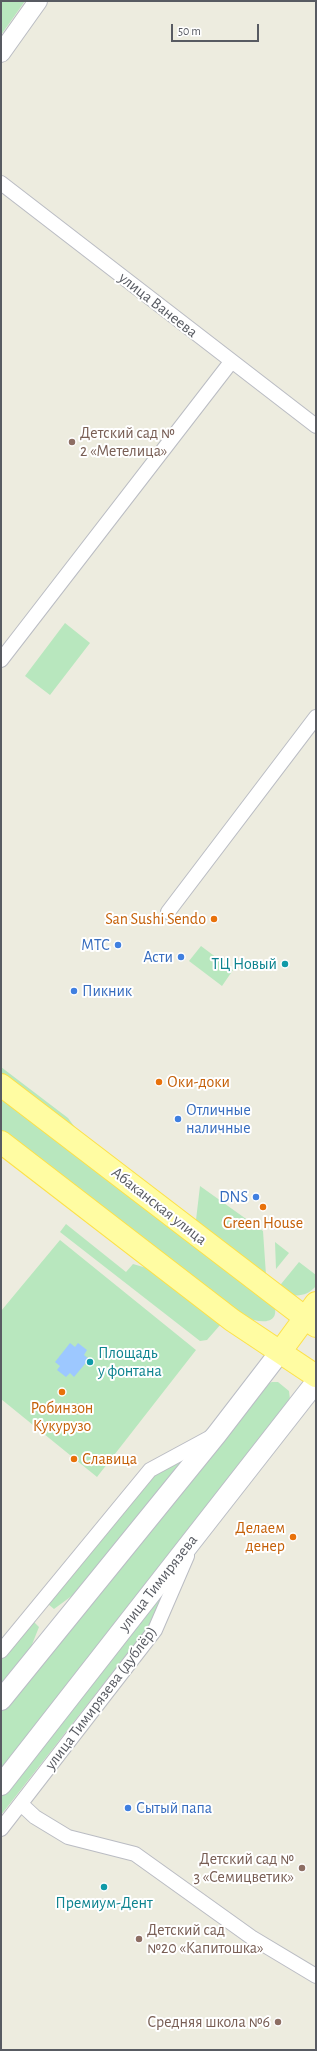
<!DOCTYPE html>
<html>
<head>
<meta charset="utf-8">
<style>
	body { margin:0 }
	#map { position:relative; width:317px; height:2051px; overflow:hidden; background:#edecdf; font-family:"Alegreya Sans",sans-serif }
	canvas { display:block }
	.frame { position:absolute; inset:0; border:2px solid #585b62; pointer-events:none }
	.scale { position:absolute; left:171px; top:24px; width:88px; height:18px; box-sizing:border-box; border:2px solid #585b62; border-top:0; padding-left:5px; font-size:12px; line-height:14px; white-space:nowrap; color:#585b62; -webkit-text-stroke:3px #fff; paint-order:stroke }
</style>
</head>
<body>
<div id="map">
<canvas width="317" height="2051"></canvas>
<div class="frame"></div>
<div class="scale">50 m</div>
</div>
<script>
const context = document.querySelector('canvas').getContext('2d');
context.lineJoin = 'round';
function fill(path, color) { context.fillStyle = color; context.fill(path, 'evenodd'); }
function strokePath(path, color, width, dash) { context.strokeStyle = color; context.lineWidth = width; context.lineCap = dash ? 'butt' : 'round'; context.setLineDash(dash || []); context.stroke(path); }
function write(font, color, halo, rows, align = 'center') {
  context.font = font + ' "Alegreya Sans",sans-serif'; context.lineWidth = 4; context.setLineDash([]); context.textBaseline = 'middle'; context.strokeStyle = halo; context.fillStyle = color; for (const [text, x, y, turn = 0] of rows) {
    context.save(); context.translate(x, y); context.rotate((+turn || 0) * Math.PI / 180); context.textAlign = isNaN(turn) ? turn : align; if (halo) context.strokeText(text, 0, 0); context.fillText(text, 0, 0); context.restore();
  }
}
const green = new Path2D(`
	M1 1H25L1 35Z
	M65 623 90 643 50 695 25 676Z
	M201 946 233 970 222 986 189 961Z
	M1 1067 68 1118 85 1141 1 1077Z
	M1 1096 274 1304C281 1326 258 1323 245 1317L1 1131Z
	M200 1186 263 1231 266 1275 208 1236 196 1220Z
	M66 1224 126 1272 133 1264 150 1269 221 1324 207 1340 200 1341 60 1232Z
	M60 1240 196 1350 97 1477 1 1399V1311Z
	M275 1242 289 1253 276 1269Z
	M299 1262 316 1275V1286C305 1299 290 1297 277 1289Z
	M272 1382H278L289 1391 290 1400 1 1771V1708L264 1385Z
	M187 1455 73 1595 54 1609 48 1604 34 1622 39 1627 31 1647 1 1683V1657L146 1479Z
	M174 1569 151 1623 1 1815V1792Z`);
const water = new Path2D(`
	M70 1343 75 1347 78 1343 87 1350 84 1355 89 1359 74 1377 70 1373 66 1377 57 1370 60 1366 55 1362Z`);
const minor = new Path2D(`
	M1 183 316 426
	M1 660 231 362
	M168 912 316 717
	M1 1651 150 1470 211 1437
	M21 1804 35 1817 68 1837 135 1854 251 1937 316 1976
	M1 1829 155 1630 187 1556`);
const tertiary = new Path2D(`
	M1 53 38 1`);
const secondary = new Path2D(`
	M1 1700 217 1434 280 1352
	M1 1785 316 1382`);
const primary = new Path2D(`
	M1 1085 316 1326
	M1 1142 232 1320 316 1376
	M280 1352 316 1303`);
const markers = [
	[72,442,4,"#8d6e63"],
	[214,919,4,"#e8710a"],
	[118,945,4,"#3f7fe0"],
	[181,957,4,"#3f7fe0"],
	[285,964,4,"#0f9aa8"],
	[74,991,4,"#3f7fe0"],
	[159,1082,4,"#e8710a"],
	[178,1119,4,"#3f7fe0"],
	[256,1197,4,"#3f7fe0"],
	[263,1207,4,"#e8710a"],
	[90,1362,4,"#0f9aa8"],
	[62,1392,4,"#e8710a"],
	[74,1459,4,"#e8710a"],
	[293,1537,4,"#e8710a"],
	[128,1808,4,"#3f7fe0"],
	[302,1868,4,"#8d6e63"],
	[104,1887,4,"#0f9aa8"],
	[139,1939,4,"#8d6e63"],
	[278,2022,4,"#8d6e63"]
];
const streetNames = [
	["улица Ванеева",158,305,38],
	["Абаканская улица",159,1206,38],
	["улица Тимирязева",158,1583,-52],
	["улица Тимирязева (дублёр)",101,1698,-53]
];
const educationNames = [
	["Детский сад №",80,433],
	["2 «Метелица»",80,451],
	["Детский сад №",294,1859,"right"],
	["3 «Семицветик»",294,1877,"right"],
	["Детский сад",147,1930],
	["№20 «Капитошка»",147,1948],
	["Средняя школа №6",270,2022,"right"]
];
const foodNames = [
	["San Sushi Sendo",206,919],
	["Оки-доки",167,1082,"left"],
	["Green House",263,1223,"center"],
	["Робинзон",62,1408,"center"],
	["Кукурузо",62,1426,"center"],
	["Славица",82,1459,"left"],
	["Делаем",285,1528],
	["денер",285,1546]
];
const shopNames = [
	["МТС",110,945],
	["Асти",173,957],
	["Пикник",82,991,"left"],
	["Отличные",186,1110,"left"],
	["наличные",186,1128,"left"],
	["DNS",248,1197],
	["Сытый папа",136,1808,"left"]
];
const cultureNames = [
	["ТЦ Новый",277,964],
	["Площадь",98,1353,"left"],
	["у фонтана",98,1371,"left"],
	["Премиум-Дент",104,1903,"center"]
];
fill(green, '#b8e7be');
fill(water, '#9dc8ff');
strokePath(minor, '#babcc3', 16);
strokePath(tertiary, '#babcc3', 20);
strokePath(secondary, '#babdc5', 22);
strokePath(primary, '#fde148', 24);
strokePath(minor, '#fff', 14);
strokePath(tertiary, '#fff', 18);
strokePath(secondary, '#fff', 20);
strokePath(primary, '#fffca2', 22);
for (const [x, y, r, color] of markers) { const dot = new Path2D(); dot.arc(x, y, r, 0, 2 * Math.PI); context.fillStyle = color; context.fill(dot); strokePath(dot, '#fff', 1.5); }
write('16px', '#585b62', '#fff', streetNames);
write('16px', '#785e54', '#fff', educationNames, 'left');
write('16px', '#c56008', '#fff', foodNames, 'right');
write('16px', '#366cbe', '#fff', shopNames, 'right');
write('16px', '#0d838f', '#fff', cultureNames, 'right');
</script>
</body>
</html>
